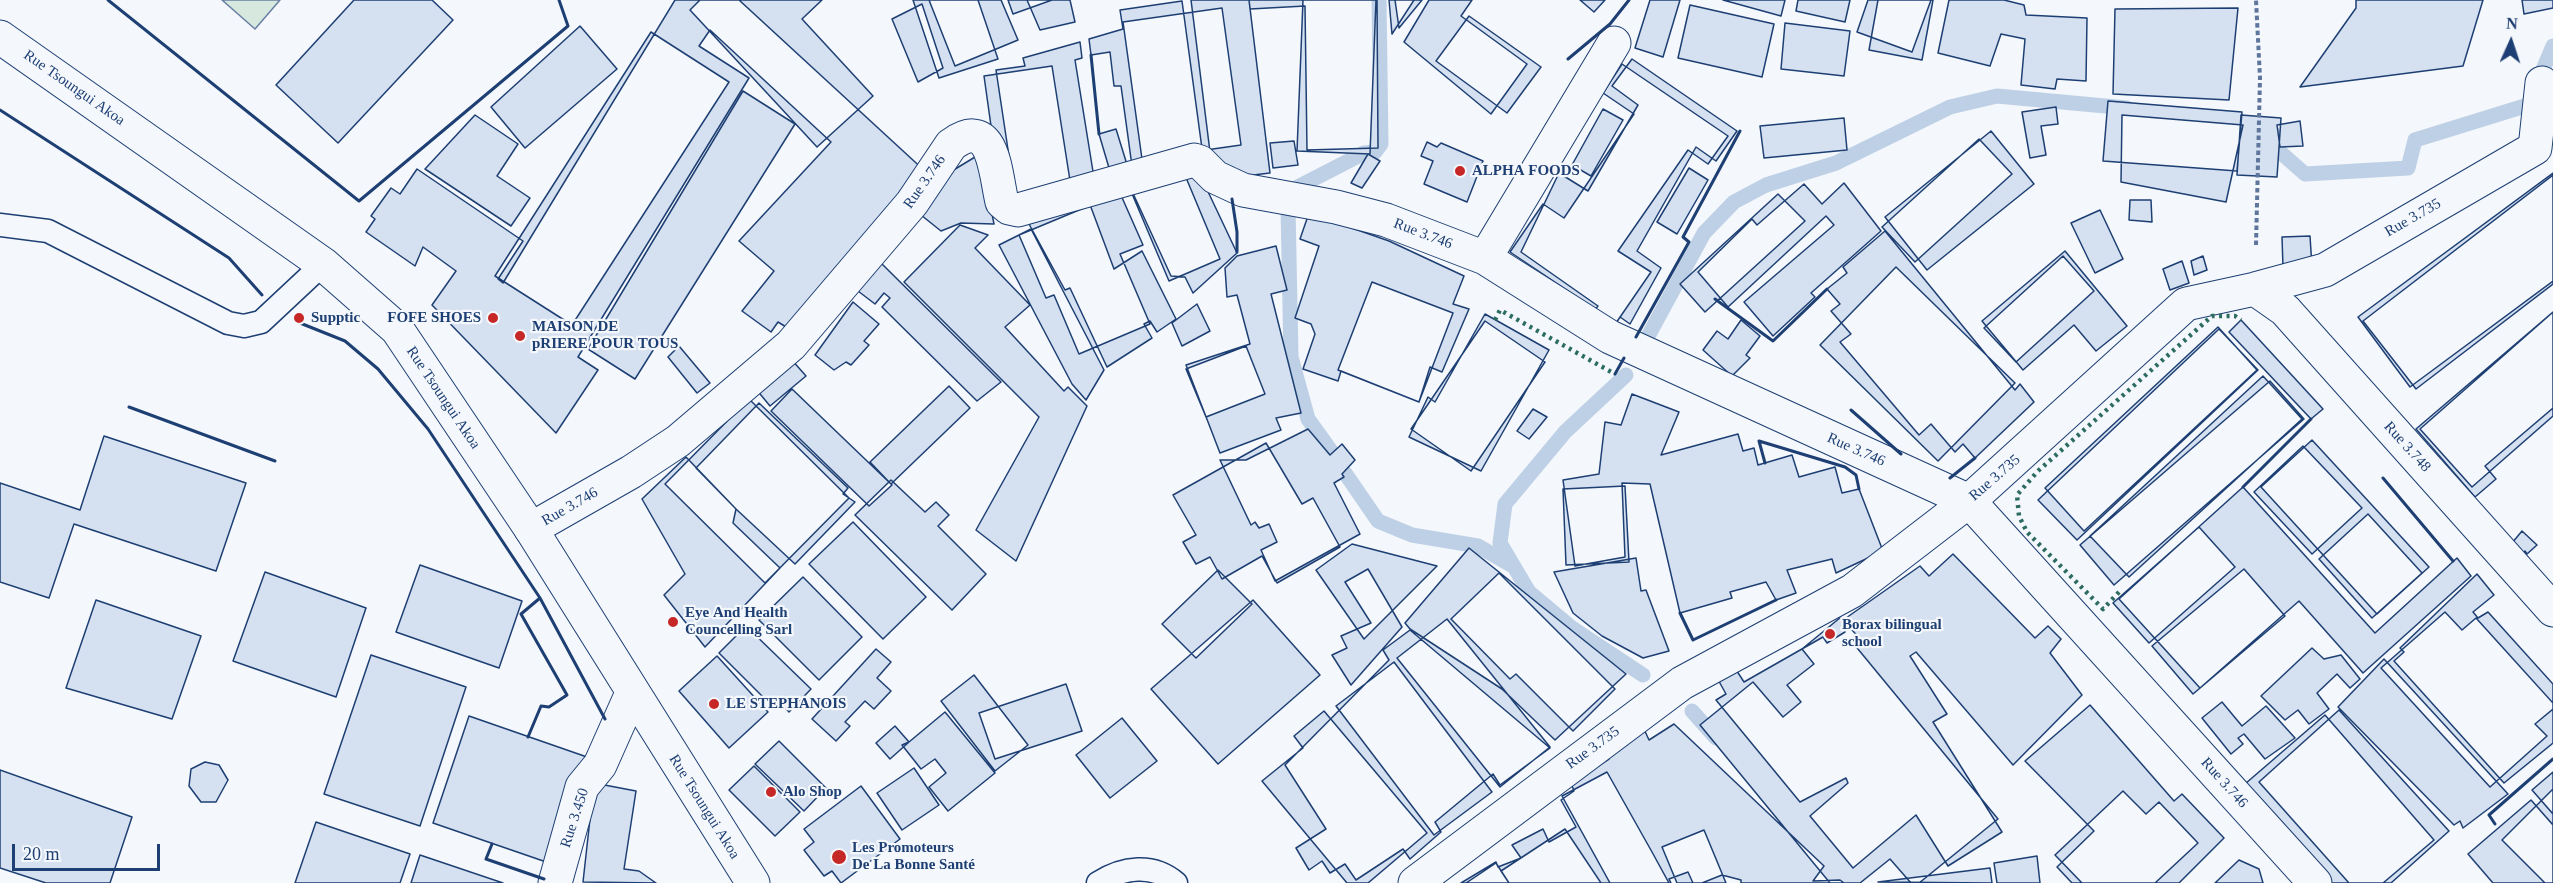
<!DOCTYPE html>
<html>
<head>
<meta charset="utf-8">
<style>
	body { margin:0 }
	#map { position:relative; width:2553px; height:883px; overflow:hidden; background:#f4f7fb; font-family:Georgia,serif }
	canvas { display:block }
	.north { position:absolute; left:2481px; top:12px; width:60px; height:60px; -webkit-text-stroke:4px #f4f7fb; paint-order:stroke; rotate:3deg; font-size:16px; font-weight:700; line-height:24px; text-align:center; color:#1d3f73 }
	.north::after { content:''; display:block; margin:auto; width:21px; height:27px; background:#1d3f73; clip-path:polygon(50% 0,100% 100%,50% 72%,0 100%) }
	.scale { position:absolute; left:12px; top:844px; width:148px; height:27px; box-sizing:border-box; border:3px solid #1d3f73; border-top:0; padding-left:8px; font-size:18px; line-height:21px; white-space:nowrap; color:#1d3f73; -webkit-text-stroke:4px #f4f7fb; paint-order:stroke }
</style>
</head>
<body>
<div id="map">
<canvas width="2553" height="883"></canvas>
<div class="north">N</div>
<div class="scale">20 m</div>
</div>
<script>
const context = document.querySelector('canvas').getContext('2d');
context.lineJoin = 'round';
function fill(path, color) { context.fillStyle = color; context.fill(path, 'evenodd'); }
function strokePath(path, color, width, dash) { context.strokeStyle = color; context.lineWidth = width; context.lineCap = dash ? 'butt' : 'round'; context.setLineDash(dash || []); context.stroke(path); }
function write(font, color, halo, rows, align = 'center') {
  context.font = font + ' Georgia,serif'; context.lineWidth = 4.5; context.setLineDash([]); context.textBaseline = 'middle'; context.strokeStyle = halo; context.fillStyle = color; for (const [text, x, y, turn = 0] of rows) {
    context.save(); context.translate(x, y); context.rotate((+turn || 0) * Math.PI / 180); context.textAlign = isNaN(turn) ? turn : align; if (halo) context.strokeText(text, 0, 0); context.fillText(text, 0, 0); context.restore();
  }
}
const green = new Path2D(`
	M222 0H280L255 29Z`);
const stream = new Path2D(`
	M2273 133 2279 151 2305 174 2408 168 2415 140 2528 105 2553 46
	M1292 190 1364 153 1375 152 1381 144 1379 0
	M1288 207 1291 357 1308 419 1331 451
	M1646 340 1704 233 1734 202 1766 185 1836 163 1950 107 1997 96 2127 108
	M1626 375 1565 432 1505 504 1500 543 1529 592 1572 628 1643 675
	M1345 473 1378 521 1412 535 1478 546 1511 565
	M1692 711 1716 738`);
const building = new Path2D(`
	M354 0H432L453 20 338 143 276 85Z
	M675 0H739L927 173 791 330 778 322 771 332 742 311 774 271 739 241 831 142 710 30 699 46 749 78 578 357 598 370 556 433 432 305 456 271 423 247 415 266 366 232 375 219 371 216 391 188 400 194 417 169 523 241 498 279 503 283Z
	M700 0H822L802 19 873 96 817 147 690 10Z
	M913 0H978L998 59 939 78Z
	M929 0H1001L1018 40 955 66Z
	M1008 0H1052L1013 14Z
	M1027 0H1070L1075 22 1040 30Z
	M1191 0H1249L1270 173 1228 178 1212 168Z
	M1249 0H1377L1378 148 1307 150 1305 6 1250 9Z
	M1303 0H1376L1370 154 1297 151Z
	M1389 0H1414L1392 34Z
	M1395 0H1422L1399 28Z
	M1429 0H1472L1461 16 1527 64 1491 114 1404 42Z
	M1580 0H1605L1594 12Z
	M1650 0H1680L1663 57 1635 48Z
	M1723 0H1785L1781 16Z
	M1798 0H1850L1845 22 1796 11Z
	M1868 0H1931L1912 52 1857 32Z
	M1878 0H1933L1922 60 1869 50Z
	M1949 0H2004L2024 5 2026 15 2087 18 2086 81 2057 79 2055 89 2021 85 2025 39 2001 34 1990 66 1938 53Z
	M2356 0H2483L2463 66 2300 87 2356 8Z
	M2522 0H2553V8L2524 14Z
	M1182 1 1203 156 1132 166 1121 86H1114L1110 52 1091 55 1089 39 1123 29 1120 10Z
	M922 4 943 68 918 82 892 19Z
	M1690 5 1774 24 1762 77 1678 58Z
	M1222 8 1241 145 1142 159 1123 22Z
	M2238 8 2229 100 2113 94 2115 9Z
	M1469 16 1541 67 1507 113 1436 61Z
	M1785 23 1850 31 1844 76 1781 69Z
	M580 26 617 69 525 148 491 107Z
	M651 32 729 82 572 325 495 276Z
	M1080 42 1082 58 1075 60 1095 184 1015 196 996 70 1025 66 1023 58Z
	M1632 59 1737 131 1716 161 1696 147 1637 251 1661 268 1630 324 1620 317 1615 325 1594 311 1598 306 1521 252 1559 173 1588 191 1638 105 1612 86Z
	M1622 64 1728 136 1708 164 1688 150 1618 251 1651 272 1616 323 1510 252 1543 204 1564 218 1634 114 1603 93Z
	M1052 66 1071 187 1001 197 984 76Z
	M743 91 795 124 635 379 588 349Z
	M2108 101 2242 112 2237 171 2103 161Z
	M2056 107 2058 124 2041 126 2046 155 2030 158 2022 112Z
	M1603 109 1623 120 1591 176 1572 165Z
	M475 115 518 144 497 176 530 198 511 226 425 169Z
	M2122 115 2243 125 2226 202 2121 182Z
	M2241 115 2281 118 2277 177 2237 175Z
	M1844 118 1847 150 1764 158 1760 126Z
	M2300 121 2303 146 2280 147 2277 125Z
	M1116 129 1129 171 1112 178 1099 134Z
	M1991 131 2034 184 1927 270 1885 217Z
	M1979 139 2012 174 1915 262 1882 227Z
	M1294 141 1298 165 1273 168 1270 143Z
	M1427 142 1437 147 1441 143 1483 161 1467 202 1424 184 1433 161 1421 156Z
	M980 154 994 224 961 223 941 231 916 211 942 177Z
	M1368 154 1380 161 1362 188 1351 183Z
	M1194 162 1237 253 1193 293 1185 277 1171 276 1131 189Z
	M1182 168 1220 259 1169 281 1130 189Z
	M1689 168 1708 180 1677 234 1657 222Z
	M2553 173V281L2410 387 2358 317Z
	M2553 175V284L2416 389 2363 321Z
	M1844 183 1881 231 1811 293 1815 297 1773 336 1744 302 1834 225 1826 216 1728 307 1698 272 1752 219 1757 225 1804 184 1822 204Z
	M1120 193 1143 245 1120 254 1150 324 1079 354 1054 295 1046 298 1019 235Z
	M1778 194 1805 221 1705 312 1680 284Z
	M2130 200H2151L2152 222 2129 220Z
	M1089 202 1114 269 1142 251 1176 319 1157 332 1150 321 1144 324 1152 338 1107 367 1070 288 1065 290 1029 224Z
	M2100 210 2123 259 2095 273 2071 223Z
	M1309 213 1389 241 1464 276 1453 304 1469 309 1442 372 1430 367 1419 402 1341 371 1338 381 1303 369 1315 334 1311 324 1295 318 1319 246 1300 239Z
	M960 225 988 235 975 248 1030 305 1005 327 1064 391 1068 387 1087 406 1016 561 976 530 1039 417 904 282Z
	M1031 229 1104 370 1086 400 1072 384 999 245Z
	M1885 231 2015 390 2020 384 2034 402 1975 458 1963 444 1955 452 1931 424 1919 435 1840 342 1851 334 1831 311 1840 304 1827 289 1847 273 1843 267Z
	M2310 236 2312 267H2283L2282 237Z
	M1276 246 1287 290 1271 294 1301 413 1276 418 1281 430 1220 453 1186 365 1250 344 1237 295 1227 297 1225 268 1237 256Z
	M2065 251 2127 326 2096 351 2074 325 2023 370 1982 321Z
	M2063 256 2094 291 2016 362 1984 328Z
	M2203 256 2207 270 2194 275 2191 261Z
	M2182 261 2189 283 2170 290 2163 269Z
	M880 262 1001 382 977 401 882 307 890 298 884 293 875 304 858 291Z
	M1896 267 2015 383 1938 461 1820 345Z
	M1372 282 1453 313 1419 402 1338 370Z
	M853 302 879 324 864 341 869 345 851 365 846 362 834 370 815 355Z
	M1197 304 1210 331 1182 346 1172 323Z
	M2553 312V408L2485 466 2496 479 2475 497 2416 429Z
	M2553 312V416L2472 487 2420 429Z
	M1485 314 1549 350 1481 471 1409 437 1428 397 1435 402Z
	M1741 320 1760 336 1746 355 1750 358 1732 376 1703 350 1717 331 1728 339Z
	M2241 320 2323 409 2311 419 2229 332Z
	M1485 321 1545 362 1471 471 1411 429Z
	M2218 327 2257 370 2084 531 2045 488Z
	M2219 329 2258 370 2077 540 2038 500Z
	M679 346 710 383 697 393 668 357Z
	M1246 346 1265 394 1206 417 1186 369Z
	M791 359 806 376 770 406 756 389Z
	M2263 376 2302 419 2129 577 2090 536Z
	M2270 381 2304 419 2114 585 2080 545Z
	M949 386 970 408 891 484 870 462Z
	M792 389 892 485 869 506 771 411Z
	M1632 394 1679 412 1661 455 1738 434 1743 451 1754 448 1758 465 1792 455 1799 477 1835 467 1842 493 1859 489 1883 551 1836 573 1832 559 1787 570 1796 593 1776 600 1766 582 1730 592 1732 598 1680 613 1650 484 1622 483 1625 557 1575 566 1563 480 1599 474 1605 422 1621 425Z
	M749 399 849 498 765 583 665 484Z
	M759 403 848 488 843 494 855 502 795 564 736 509 696 468Z
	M1533 409 1547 417 1529 439 1517 431Z
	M1308 429 1330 455 1342 444 1355 460 1342 474 1344 477 1334 483 1360 534 1275 581 1261 550 1277 542 1269 524 1259 528 1255 522 1251 525 1220 460H1246Z
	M104 436 246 483 216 571 74 524 49 598 0 582V483L80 510Z
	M2312 440 2429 567 2377 614 2261 487Z
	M1266 443 1302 504 1313 498 1340 547 1277 583 1262 556 1222 579 1210 557 1196 564 1183 542 1196 535 1173 495Z
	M2303 446 2362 508 2312 554 2254 492Z
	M686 457 736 509 733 523 780 568 705 647 664 595 685 574 642 499Z
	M891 480 925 512 936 502 949 515 938 526 986 574 952 610 855 515Z
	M1625 486 1629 562 1566 565 1563 489Z
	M2243 487 2375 633 2457 558 2471 576 2363 673 2299 601 2200 688 2119 599Z
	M2368 514 2422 573 2372 618 2319 559Z
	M853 522 926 597 883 639 809 564Z
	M2199 527 2235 567 2149 643 2113 603Z
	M2522 531 2537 545 2527 554 2525 551 2517 561 2507 549Z
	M1352 544 1437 566 1364 639 1316 570Z
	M1469 548 1626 674 1555 740 1502 689 1410 629 1405 623Z
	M1953 554 2035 638 2048 626 2061 639 2050 653 2082 695 2013 765 1916 652 1910 656 1947 714 1933 722 2002 832 1948 866 1916 815 1853 868 1810 816 1848 783 1846 778 1800 802 1716 700 1726 694 1716 676 1733 665 1744 682 1823 637 1827 643 1845 632 1846 618 1920 566 1929 576Z
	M1636 558 1641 591 1646 590 1669 651 1643 658 1602 636 1573 613 1554 572Z
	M420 565 522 601 499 668 396 632Z
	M1368 569 1402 627 1351 685 1332 655 1347 648 1341 636 1371 623 1345 582Z
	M2244 569 2285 616 2193 694 2152 646Z
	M1218 570 1252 604 1196 658 1162 624Z
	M265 572 366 608 336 697 233 661Z
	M1499 573 1615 689 1573 731 1516 674 1510 679 1451 619Z
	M2477 574 2494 595 2473 612 2478 618 2488 612 2553 684V743L2504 783 2394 661 2404 652 2400 648Z
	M803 577 862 637 819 680 759 620Z
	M96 600 201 636 172 719 66 688Z
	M1253 600 1320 675 1218 764 1151 689Z
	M2445 612 2462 630 2476 618 2553 703V709L2535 724 2547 736 2490 787 2381 668Z
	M1841 617 1859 638 1853 643 1998 819 1919 883H1911L1890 859 1860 883H1830L1700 725 1753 682 1783 717 1801 702 1787 685 1814 664 1802 649Z
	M1447 619 1550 747 1500 787 1397 658Z
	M746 626 811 689 789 712 779 701 773 707 719 653Z
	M1410 630 1550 748 1500 785 1493 774 1435 822 1441 832 1410 859 1403 849 1356 880 1345 864 1330 873 1322 861 1309 870 1296 848 1326 829 1285 765 1389 660 1383 650Z
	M2312 648 2324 659 2341 655 2360 679 2350 688 2337 674 2317 693 2329 709 2309 724 2298 710 2285 720 2261 696Z
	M876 649 891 662 877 678 891 691 874 709 865 701 845 722 850 726 836 741 812 719Z
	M371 655 466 687 420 826 324 794Z
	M717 656 768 712 729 748 679 691Z
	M2384 659 2508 794 2463 828 2460 821 2454 825 2338 707Z
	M1394 662 1492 792 1434 835 1336 706Z
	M974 675 1028 745 995 771 941 701Z
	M1066 684 1082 731 995 759 979 713Z
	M2222 702 2242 726 2266 706 2295 738 2265 759 2244 734 2238 738 2243 744 2231 754 2202 718Z
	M2090 705 2174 801 2182 794 2224 838 2179 883H2072L2057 867 2094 831 2025 761Z
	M2339 710 2449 831 2391 883H2349L2259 782Z
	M1324 711 1427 833 1368 883H1347L1262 781 1303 748 1294 736Z
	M945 712 995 773 948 811 929 787 946 773 935 759 921 769 902 745 909 742Z
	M2325 715 2434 840 2383 883H2320L2238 790Z
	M469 716 587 757 552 864 433 823Z
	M1122 718 1157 761 1110 798 1076 755Z
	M1674 724 1824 866 1813 881 1840 880 1844 883H1741V880L1722 875 1702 883H1693L1688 872 1669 879 1671 883H1461L1496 862 1498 867 1521 858 1512 845 1543 829 1549 842 1576 827 1561 800 1574 791 1571 783 1609 759 1606 751 1643 727 1649 740Z
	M895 726 909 742 890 759 876 743Z
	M779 741 826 788 804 811 755 764Z
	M205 762 219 765 228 780 216 802H201L189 786 191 769Z
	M754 766 800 812 775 836 729 790Z
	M914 768 939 805 902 830 877 793Z
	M0 770 132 817 110 883H46L0 868Z
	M1607 772 1652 852 1669 883H1610L1562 796Z
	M2553 772V814L2532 790Z
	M594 783 636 791 624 869 639 871 656 883 583 882Z
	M861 786 900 839 841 883 832 871 824 876 804 850 814 842 804 829Z
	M2553 789V883H2545L2502 840Z
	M2123 791 2146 814 2159 802 2198 843 2155 883H2082L2055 855Z
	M2531 800 2553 825V883H2493L2468 854Z
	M316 822 410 854 400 883H295Z
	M1565 829 1601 883H1509L1501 871Z
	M1704 830 1726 883H1677L1662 847Z
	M420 855 503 883H411Z
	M2037 856 2040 883H1997L1994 863Z
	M2239 860 2259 869 2263 883H2215Z
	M1496 863 1509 883H1466Z
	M1990 868 1992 883 1878 882Z`);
const path = new Path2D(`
	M2256 245 2260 78 2256 0`);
const service = new Path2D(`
	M0 225 48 231 228 323 244 326 261 322 323 264
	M1098 883C1123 867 1153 863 1176 883`);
const minor = new Path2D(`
	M1485 258 1614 43
	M2255 289 2285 310 2553 610
	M531 529 631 472 678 441 791 345 912 203 951 145C994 113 995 173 1002 202L1009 208 1018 210 1194 160 1200 162 1215 177 1243 190 1336 207 1386 220 1485 258 1610 337 1969 501 2315 883
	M555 883 582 787 600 765 632 693
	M1415 883 1682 683 1852 591 1969 501 2186 304 2255 289 2325 270 2535 148 2542 83`);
const secondary = new Path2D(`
	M0 37 323 264 397 329 531 529 753 883`);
const hedge = new Path2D(`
	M1495 320 1500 310 1615 374
	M2119 592 2103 609 2027 532 2019 516 2017 495 2038 471 2212 316H2235L2241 320`);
const wall = new Path2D(`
	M108 0 359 201 568 26 559 0
	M1091 55 1099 134
	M1568 59 1610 24 1629 0
	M0 110 229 258 262 295
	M1232 199 1237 232V252
	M1715 299 1773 341 1827 289
	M300 323 345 341 378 369 428 429 540 598 605 719
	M1636 337 1689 242 1683 237 1740 131
	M1615 374 1624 358
	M129 407 275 461
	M1851 410 1901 454
	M1765 463 1759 441 1845 467 1856 475 1859 489
	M1950 478 1975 458
	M2383 478 2453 561
	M2243 487 2311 419
	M1680 613 1693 640 1776 600
	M528 737 541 706 549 707 567 695 521 614 540 598
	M2495 824 2489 815 2553 759
	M492 844 486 859 544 879`);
const markers = [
	[1460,171,6,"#c62828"],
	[299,318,6,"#c62828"],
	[493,318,6,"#c62828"],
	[520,336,6,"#c62828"],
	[673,622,6,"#c62828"],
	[1830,634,6,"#c62828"],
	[714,704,6,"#c62828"],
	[771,792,6,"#c62828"],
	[839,857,8,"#c62828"]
];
const streetNames = [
	["Rue Tsoungui Akoa",74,88,35],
	["Rue 3.746",925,182,-55],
	["Rue 3.735",2413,218,-30],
	["Rue 3.746",1423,234,21],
	["Rue Tsoungui Akoa",443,398,56],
	["Rue 3.748",2407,447,48],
	["Rue 3.746",1856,450,24],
	["Rue 3.735",1995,478,-41],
	["Rue 3.746",570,507,-30],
	["Rue 3.735",1593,748,-36],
	["Rue 3.746",2224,783,48],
	["Rue Tsoungui Akoa",704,807,58],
	["Rue 3.450",575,818,-72]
];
const poiNames = [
	["ALPHA FOODS",1472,171],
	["Supptic",311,318],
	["FOFE SHOES",481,318,"right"],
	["MAISON DE",532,327],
	["pRIERE POUR TOUS",532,344],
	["Eye And Health",685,613],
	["Councelling Sarl",685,630],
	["Borax bilingual",1842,625],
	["school",1842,642],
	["LE STEPHANOIS",726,704],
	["Alo Shop",783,792],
	["Les Promoteurs",852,848],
	["De La Bonne Santé",852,865]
];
fill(green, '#d7e8df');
strokePath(green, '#687fa3', 1.5);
strokePath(stream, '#bed0e5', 15);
fill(building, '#d5e0f0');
strokePath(building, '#1d3f73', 1.5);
strokePath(service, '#1d3f73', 25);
strokePath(minor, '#1d3f73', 35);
strokePath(secondary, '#1d3f73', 35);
strokePath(path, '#5e769c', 4, [4.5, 3]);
strokePath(service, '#f4f7fb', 22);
strokePath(minor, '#f4f7fb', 33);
strokePath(secondary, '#f4f7fb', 33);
strokePath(hedge, '#2c6c60', 4.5, [3, 4.5]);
strokePath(wall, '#1d3f73', 3);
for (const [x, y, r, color] of markers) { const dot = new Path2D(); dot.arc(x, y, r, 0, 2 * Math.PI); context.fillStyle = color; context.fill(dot); strokePath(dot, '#f4f7fb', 2); }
write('15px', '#1d3f73', '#f4f7fb', streetNames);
write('bold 15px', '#1d3f73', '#f4f7fb', poiNames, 'left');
</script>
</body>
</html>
